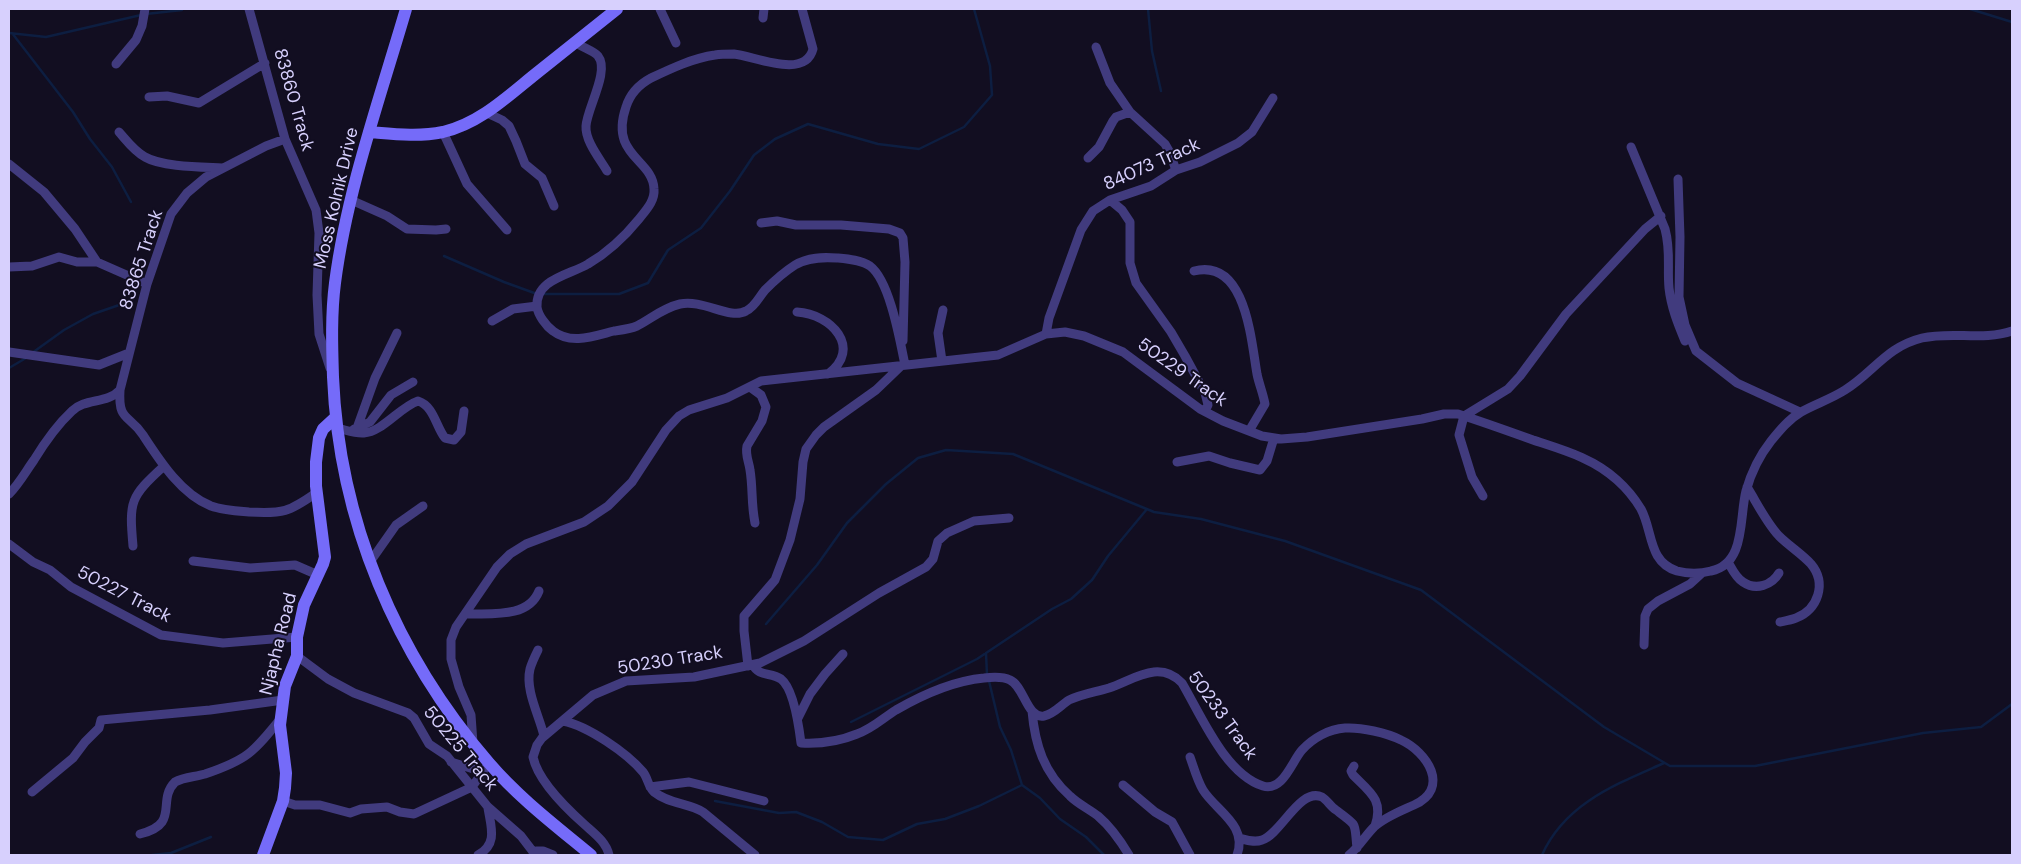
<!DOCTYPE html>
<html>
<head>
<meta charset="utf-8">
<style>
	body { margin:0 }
	#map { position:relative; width:2021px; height:864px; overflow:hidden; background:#120e21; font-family:"DM Sans",sans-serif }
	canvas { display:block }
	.frame { position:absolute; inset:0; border:10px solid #d7d0fd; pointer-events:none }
</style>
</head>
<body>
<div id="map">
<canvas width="2021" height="864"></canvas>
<div class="frame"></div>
</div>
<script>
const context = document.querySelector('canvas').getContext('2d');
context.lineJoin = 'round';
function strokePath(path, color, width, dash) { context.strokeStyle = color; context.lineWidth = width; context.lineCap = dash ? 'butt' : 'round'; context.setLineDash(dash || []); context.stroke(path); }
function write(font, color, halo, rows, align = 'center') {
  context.font = font + ' "DM Sans",sans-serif'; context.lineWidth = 4; context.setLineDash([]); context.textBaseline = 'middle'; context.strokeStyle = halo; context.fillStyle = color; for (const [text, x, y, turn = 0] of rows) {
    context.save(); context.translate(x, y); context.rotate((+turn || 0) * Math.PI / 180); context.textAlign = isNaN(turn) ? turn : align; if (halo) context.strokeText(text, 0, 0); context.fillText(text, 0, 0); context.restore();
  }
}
const stream = new Path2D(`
	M1148 9 1152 51 1161 91
	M1970 9 2012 22
	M146 14 182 10
	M9 33 46 37 141 15
	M12 33 73 112 90 139 112 167 131 202
	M444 256 504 282 537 294
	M543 294H619L648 283 668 250 701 228 730 191 754 155 775 139 808 124 878 144 919 149 964 127 992 95 990 66 974 9
	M32 353 64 330 93 314 125 303
	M9 368 26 358
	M766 624 817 565 847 523 886 484 918 458 946 450 1013 454 1154 512 1201 519 1285 541 1421 590 1604 727 1670 766H1755L1923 733 1981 727 2012 704
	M986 653 987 675
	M989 681 1000 727 1011 750 1022 785 1040 798 1060 819 1086 837 1104 855
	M851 722 977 659 1052 609 1071 599 1092 580 1108 556 1147 509
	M715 801 779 813 796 812 822 822 848 837 883 840 917 824 945 819 979 806 1022 785
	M152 855 171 853 211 837
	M1542 855C1565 803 1617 784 1664 763`);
const street = new Path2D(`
	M249 9 285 139 316 210 319 233 317 295 319 334 330 368
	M660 9 676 43
	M802 9 813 49C805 80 754 56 734 54 728 54 721 54 715 55 693 58 670 69 651 78 638 85 630 94 626 107 609 156 653 159 654 189 655 201 646 210 639 219 626 235 607 253 588 264 570 275 535 279 537 307 538 315 546 326 553 331 571 345 594 336 614 331 621 330 630 329 637 326 652 318 663 308 680 304 703 299 730 320 746 311 755 307 759 297 765 290 774 281 784 272 795 265 808 257 823 257 837 258 848 259 861 260 870 266 890 281 900 341 905 365
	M763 18 764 9
	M575 42C581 47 594 51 598 56 610 71 587 108 586 126 585 141 600 159 607 171
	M1096 47 1110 83 1130 112 1165 144 1169 151 1176 170
	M116 64 136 40 142 26 145 9
	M149 97 167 96 199 103 265 63
	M487 113 502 120 509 126 516 141 525 164 542 178 554 206
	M119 132C127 141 134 151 145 157 162 167 202 167 222 168
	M443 132 467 184 507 230
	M285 139 266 146 206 177 187 193 171 214 147 284 120 390C118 422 129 414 143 435 160 461 181 494 211 506 222 510 237 511 249 512 283 514 289 512 316 493
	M1631 147 1665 229C1671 251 1667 267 1669 288 1671 307 1678 324 1685 341
	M1088 158 1099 147 1113 121 1116 117 1130 112
	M9 164 44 192 75 229 97 262
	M1678 179 1680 237 1679 297 1685 325 1696 351 1737 383 1800 412
	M351 200 387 216 407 229 436 230 446 229
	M1110 200 1122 210 1130 222V263L1136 283 1171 332 1185 356 1205 393 1208 405 1205 411
	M761 223 777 221 796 225H841L889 229 900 233 903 238 905 262 903 341
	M9 267 32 266 59 257 77 262H97L147 284
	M1194 271C1246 258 1251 340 1257 374 1259 384 1263 393 1265 404L1249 431
	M797 312C831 314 863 348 828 374
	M492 321 513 309 537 306
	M1046 334 1049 318 1081 230 1093 211 1110 200 1151 186 1176 170 1200 162 1238 143 1252 132 1273 98
	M9 352 99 365 129 353
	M942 361 938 333 943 310
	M750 387 761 395 766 407 762 421 747 446C745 455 749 462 750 470 753 488 751 503 755 523
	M337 428C346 430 356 434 364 433 382 432 400 407 418 401 434 406 436 427 445 438L454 440 461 432 464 411
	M357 428 375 378 397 333
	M354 429 370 422 391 395 413 382
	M1177 462 1209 456 1230 463 1260 470 1267 461 1274 438
	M1747 487C1757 503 1766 522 1779 536 1789 546 1802 554 1811 564 1827 583 1818 610 1796 618 1791 620 1785 621 1780 622
	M9 494C19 484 26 471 34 460 45 442 57 425 72 411 85 398 107 404 120 390
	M1483 496 1472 477 1459 435 1464 416 1508 389 1520 376 1566 314 1645 229 1661 216
	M9 544 33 562 50 570 71 587 161 635 223 643 297 637
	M133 546C129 501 130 497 164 466
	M193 561 250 568 295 565 318 575
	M370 562 396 525 423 506
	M1728 562C1732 569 1736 578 1743 582 1756 591 1772 585 1779 573
	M465 614C490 613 528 619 539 591
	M1644 645 1645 616 1648 609 1658 601 1690 584 1702 573
	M538 650C535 656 532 662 530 669 525 690 539 715 544 736
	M297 656 328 679 354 693 408 713 414 718 429 744 447 756 488 807 521 836 534 853
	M753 665C759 677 771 672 781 679 794 689 799 727 801 743 819 744 840 741 857 734 872 729 883 718 896 710 922 695 953 681 984 678 992 677 1002 676 1010 680 1024 686 1027 719 1044 716 1054 714 1061 705 1069 700 1082 694 1096 692 1109 688 1133 680 1159 659 1182 683 1201 715 1225 774 1263 786 1283 792 1292 761 1302 750 1313 738 1329 729 1345 728 1361 727 1387 733 1401 740 1427 752 1451 788 1414 805 1401 811 1385 817 1374 827 1365 836 1359 847 1349 855
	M748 666 744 631V616L775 580 790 540 800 499 803 462 806 449 816 435 824 427 876 390 901 366
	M1032 711C1035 745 1044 773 1070 796 1078 804 1089 809 1098 816 1111 827 1120 840 1129 855
	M798 718 810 694 825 674 843 654
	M563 721C588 726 627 753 643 772 648 778 648 787 654 792 669 804 688 803 703 812L755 855
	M473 743 471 715 459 687 451 659V640L456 627 497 567 510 554 526 544 584 522 608 506 632 482 666 430 679 416 689 410 727 398 761 381 998 355 1046 334 1065 332 1084 336 1123 352 1200 409 1223 421 1262 436 1281 439 1307 437 1422 419 1444 414H1458C1483 422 1508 431 1533 440 1563 450 1593 458 1617 480 1626 488 1635 499 1641 509 1653 531 1648 562 1677 571 1688 574 1700 574 1711 571 1746 564 1739 518 1746 491 1751 473 1760 455 1771 441 1780 430 1789 419 1801 412 1815 404 1831 399 1845 390 1874 372 1886 347 1922 338 1952 331 1983 341 2012 331
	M1190 757C1194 768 1197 780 1203 790 1216 811 1248 825 1237 855
	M451 762 483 772
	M1354 766 1351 771 1353 775C1370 792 1384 800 1375 826
	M1123 785 1155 812 1172 822 1190 855
	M650 787 689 782 764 801
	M32 792 73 758 85 742 99 728 101 720 210 710 283 700
	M283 801 295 805H320L350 813 361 809 387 807 400 812 414 814 472 787 489 763
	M140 834C181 824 156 801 175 782 184 777 195 777 205 774 247 760 254 752 281 718
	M1239 838C1246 840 1254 843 1262 840 1281 834 1300 787 1322 797 1327 800 1331 807 1336 810 1359 827 1354 822 1357 848
	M478 855C498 844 491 827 488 808
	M533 855 536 851H543L553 855
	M609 855C606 842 595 834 585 825 567 809 538 781 533 757L537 745 542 738 593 695 626 681 694 677 760 663 804 641 879 593 926 567 933 559 938 541 947 533 974 521 1009 518`);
const secondary = new Path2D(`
	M406 9C380 98 347 190 335 283 331 314 332 346 333 377 339 521 396 655 489 763 519 798 556 826 591 855
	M370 132C394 134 418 137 443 132 478 124 506 98 533 76 561 54 589 31 617 9
	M263 855 283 801 285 788 286 773 280 725 285 686 297 656V637L304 605 323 564 325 557 316 486V462L319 438 323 429 336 417`);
const streetNames = [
	["83860 Track",293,100,74],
	["84073 Track",1152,165,-24],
	["Moss Kolnik Drive",337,198,-77],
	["83865 Track",142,260,-72],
	["50229 Track",1182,373,35],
	["50227 Track",124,595,27],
	["Njapha Road",279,644,-76],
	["50230 Track",670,661,-9],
	["50233 Track",1222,716,54],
	["50225 Track",460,749,50]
];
strokePath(stream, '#0d1e41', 2.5);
strokePath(street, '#413b7e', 9);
strokePath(secondary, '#756bf9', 12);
write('18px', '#d7d0fd', '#120e21', streetNames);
</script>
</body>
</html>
